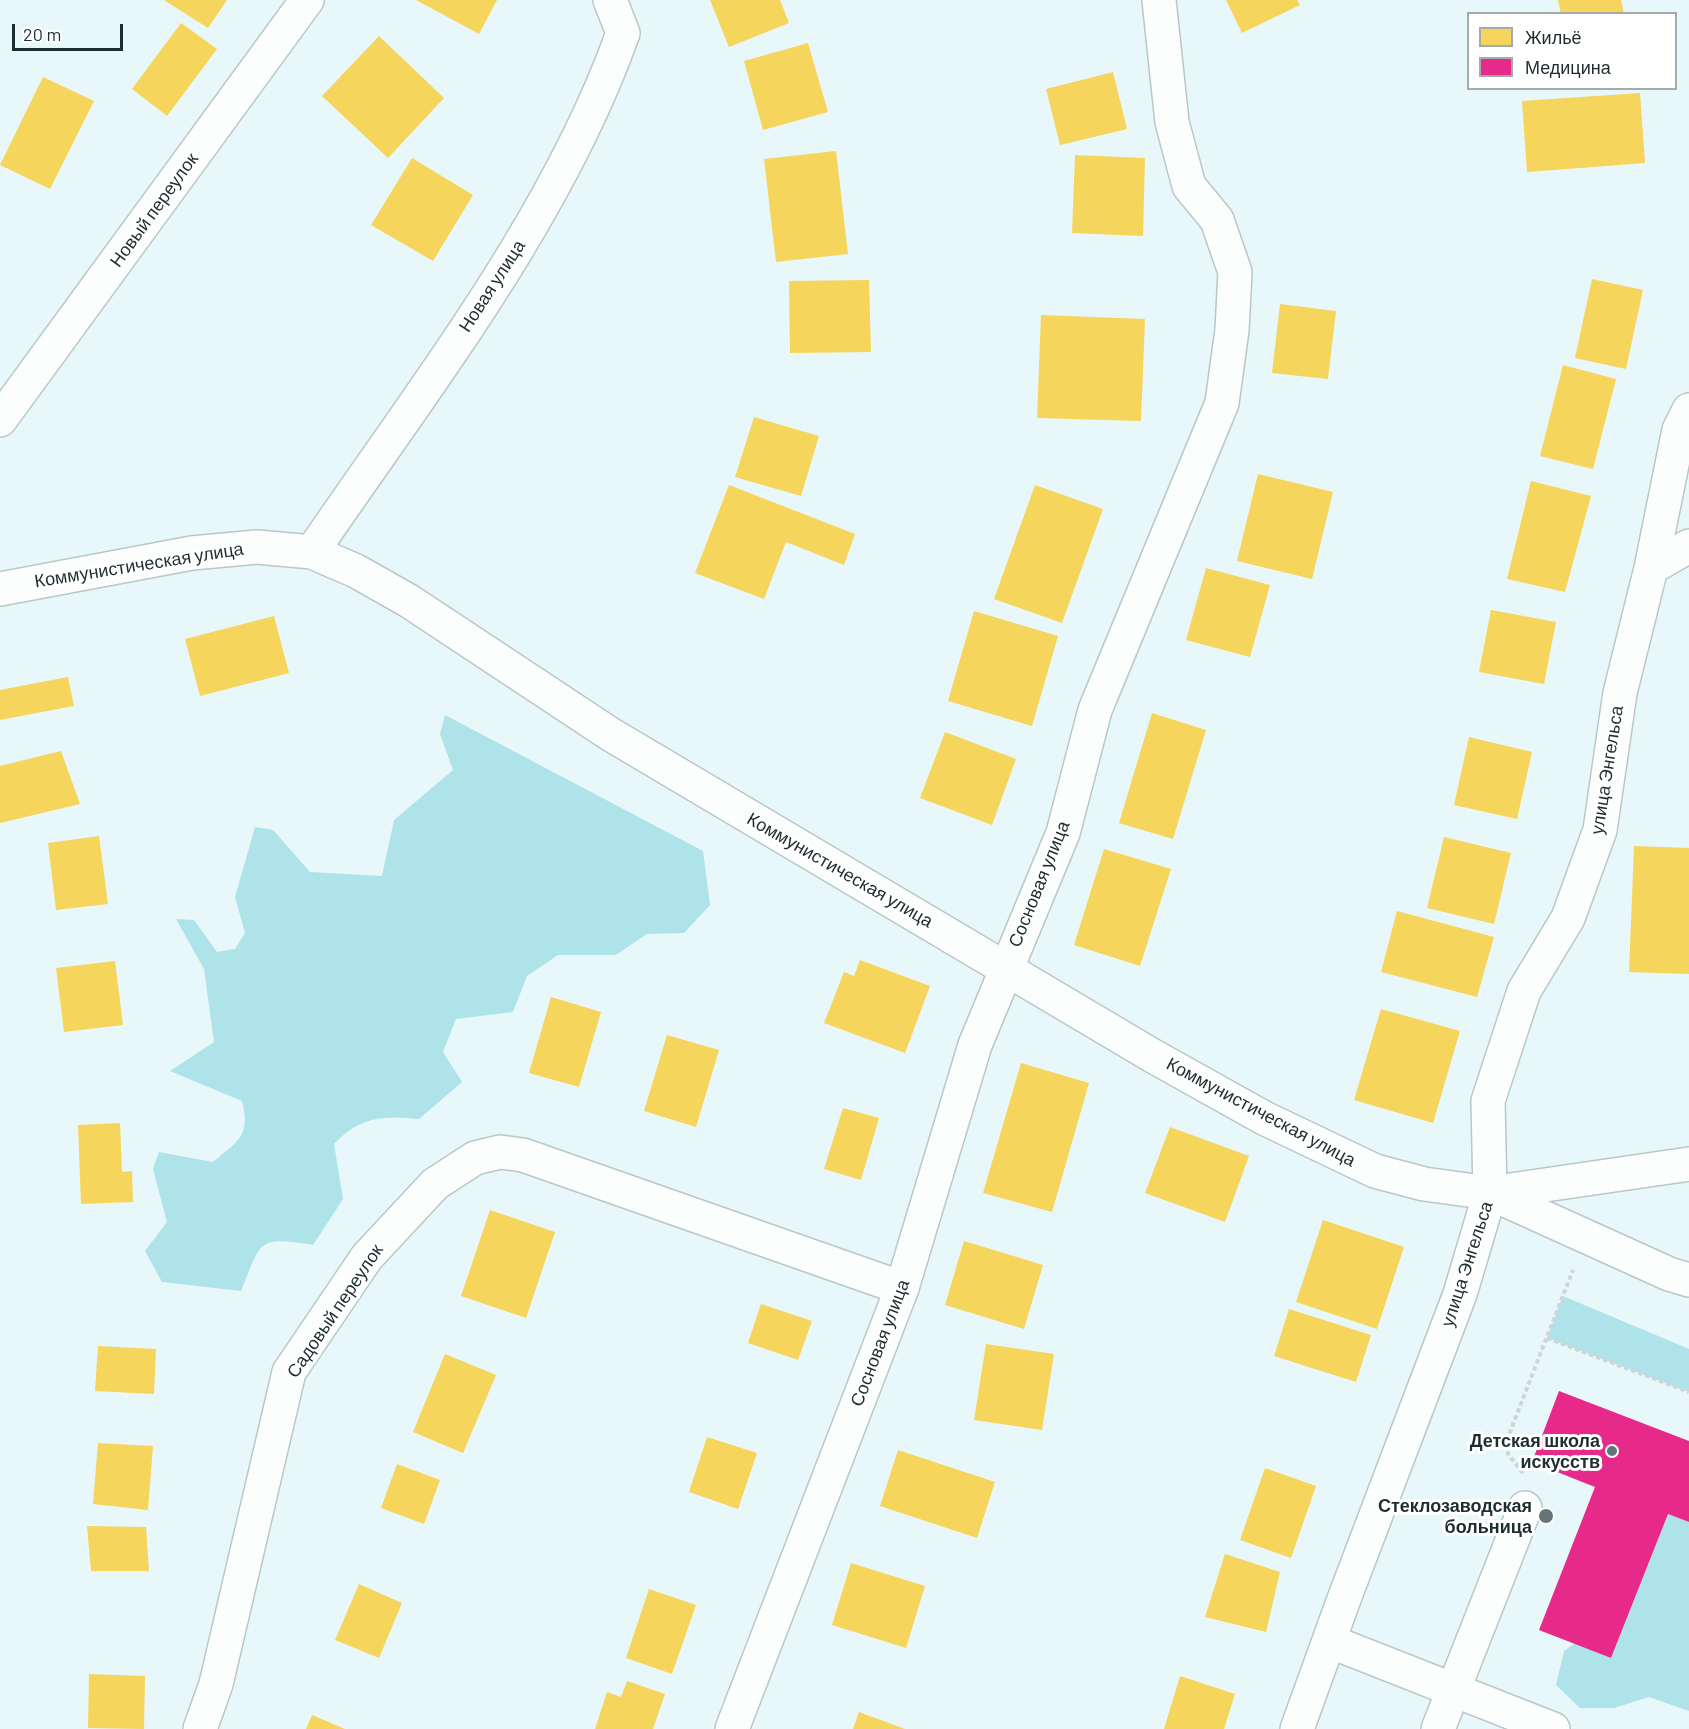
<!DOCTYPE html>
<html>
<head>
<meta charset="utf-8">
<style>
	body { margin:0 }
	#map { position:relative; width:1689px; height:1729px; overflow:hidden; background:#e8f7f9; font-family:Barlow,sans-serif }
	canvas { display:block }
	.legend { position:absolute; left:1467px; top:12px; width:210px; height:78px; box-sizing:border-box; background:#fff; border:2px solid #a5abac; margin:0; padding:8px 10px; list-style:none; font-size:18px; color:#1e2e30 }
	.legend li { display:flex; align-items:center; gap:12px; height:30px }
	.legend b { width:30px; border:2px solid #a5abac }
	.scale { position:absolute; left:12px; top:24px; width:111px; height:27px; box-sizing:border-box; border:3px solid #1e2e30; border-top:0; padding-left:8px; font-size:18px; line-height:21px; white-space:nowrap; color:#1e2e30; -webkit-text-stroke:4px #fff; paint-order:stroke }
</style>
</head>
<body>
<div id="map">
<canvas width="1689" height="1729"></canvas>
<ul class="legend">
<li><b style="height:16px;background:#f6d55c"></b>Жильё</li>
<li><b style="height:16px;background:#e7298a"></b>Медицина</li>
</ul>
<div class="scale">20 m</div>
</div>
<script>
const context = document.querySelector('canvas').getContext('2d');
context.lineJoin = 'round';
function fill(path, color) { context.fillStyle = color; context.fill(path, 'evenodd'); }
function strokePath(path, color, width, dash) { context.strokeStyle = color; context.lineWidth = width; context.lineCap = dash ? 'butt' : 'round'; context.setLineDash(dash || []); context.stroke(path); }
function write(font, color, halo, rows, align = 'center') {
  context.font = font + ' Barlow,sans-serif'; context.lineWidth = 6; context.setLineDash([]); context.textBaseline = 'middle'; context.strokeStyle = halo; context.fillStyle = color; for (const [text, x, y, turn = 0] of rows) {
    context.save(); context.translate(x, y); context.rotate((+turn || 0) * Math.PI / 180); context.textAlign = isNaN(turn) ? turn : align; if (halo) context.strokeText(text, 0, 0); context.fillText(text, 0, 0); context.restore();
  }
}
const green = new Path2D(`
	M445 715 703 851 710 905 684 933 647 934 616 955H558L527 976 513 1012 456 1019 443 1052 462 1082 419 1119C382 1116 361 1116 334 1144L343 1199 313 1245C256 1236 262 1241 241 1291L162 1282 145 1251 167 1222 153 1169 159 1152 213 1162C238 1141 251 1136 242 1101L170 1071 214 1042 204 969 176 919 194 920 217 952 235 949 245 933 235 897 255 827 273 830 310 872 382 876 394 820 453 770 440 734Z
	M1563 1296 1689 1349V1392L1547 1338Z
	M1668 1514 1689 1522V1711L1649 1697 1614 1708H1580L1556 1685 1564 1651 1575 1643 1611 1658Z`);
const homes = new Path2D(`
	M164 0H227L208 28Z
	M416 0H497L479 34Z
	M710 0H780L789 23 729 47Z
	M1226 0H1297L1300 5 1242 33Z
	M1558 0H1621L1624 14H1561Z
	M181 23 217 49 167 116 132 89Z
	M379 36 444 98 388 158 322 96Z
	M808 43 828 112 763 130 744 61Z
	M1113 72 1127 129 1060 145 1046 89Z
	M43 77 94 101 50 189 0 165Z
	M1640 93 1645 163 1527 172 1522 101Z
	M836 151 848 254 776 262 764 159Z
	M1075 155 1145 158 1143 236 1072 233Z
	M412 158 473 195 433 261 371 225Z
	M1592 279 1643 290 1626 369 1575 358Z
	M869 280 871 352 790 353 789 281Z
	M1280 304 1336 311 1328 379 1272 373Z
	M1041 315 1145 319 1141 421 1037 418Z
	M1563 365 1616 379 1593 469 1540 456Z
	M754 417 819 436 801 496 735 477Z
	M1258 474 1333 492 1312 579 1237 561Z
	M1531 481 1591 496 1565 592 1507 579Z
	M729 485 855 534 844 565 786 542 764 599 695 573Z
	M1035 485 1103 509 1062 623 994 599Z
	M1206 568 1270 585 1250 657 1186 640Z
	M1491 610 1556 622 1544 684 1479 672Z
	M974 611 1058 636 1032 726 948 701Z
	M274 616 289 673 200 696 185 639Z
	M68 677 74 706 0 720V690Z
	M1152 713 1206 730 1173 839 1119 823Z
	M945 732 1016 759 992 825 920 798Z
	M1469 737 1532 752 1517 819 1454 805Z
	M61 751 80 804 0 823V766Z
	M99 836 108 904 56 910 48 843Z
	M1444 837 1511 853 1494 924 1427 908Z
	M1634 846 1689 848V974L1629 972Z
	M1104 849 1171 869 1140 966 1074 945Z
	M1397 911 1494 937 1477 997 1381 972Z
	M860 960 930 986 905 1053 824 1023 844 972 854 976Z
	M115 961 123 1025 64 1032 56 968Z
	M551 997 601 1012 579 1087 529 1073Z
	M1381 1009 1460 1031 1433 1123 1354 1100Z
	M667 1035 719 1050 696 1127 644 1111Z
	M1021 1063 1089 1083 1052 1212 983 1193Z
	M843 1108 879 1118 861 1180 824 1169Z
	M120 1123 122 1172 132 1171 133 1202 81 1204 78 1125Z
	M1170 1127 1249 1156 1225 1222 1145 1193Z
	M490 1210 555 1232 526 1318 461 1296Z
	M1323 1220 1404 1247 1377 1329 1296 1302Z
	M964 1241 1043 1265 1024 1329 945 1305Z
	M761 1304 812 1321 798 1360 748 1343Z
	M1289 1309 1371 1335 1356 1382 1274 1356Z
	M986 1344 1054 1354 1042 1430 974 1420Z
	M98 1346 156 1349 154 1394 95 1391Z
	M445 1354 496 1375 463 1453 413 1432Z
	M707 1437 757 1453 738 1509 689 1492Z
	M98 1443 153 1446 148 1510 93 1504Z
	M898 1450 995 1482 977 1538 880 1506Z
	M397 1464 440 1480 424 1524 381 1508Z
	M1265 1468 1316 1486 1291 1558 1240 1540Z
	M87 1526 146 1527 149 1571H91Z
	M1225 1554 1280 1572 1266 1632 1205 1617Z
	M851 1563 925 1586 906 1648 832 1625Z
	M359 1584 402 1603 379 1658 335 1640Z
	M649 1589 696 1605 672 1674 626 1658Z
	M89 1674 145 1676 144 1729 88 1728Z
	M1180 1676 1235 1694 1224 1729H1164Z
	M627 1681 665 1694 653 1729H595L607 1692 621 1697Z
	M859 1712 905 1729H853Z
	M312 1715 345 1729H306Z`);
const health = new Path2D(`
	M1559 1391 1689 1441V1522L1668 1514 1611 1658 1539 1630 1595 1487 1532 1462Z`);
const path = new Path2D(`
	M1547 1338 1689 1392
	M1523 1473 1508 1454V1437L1573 1270`);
const minor = new Path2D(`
	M0 420 307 0
	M312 552C423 389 557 219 623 33L610 0
	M1651 568 1689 546
	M0 589 192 553 257 547 312 552 356 571 409 601 610 734 1153 1056 1264 1118 1375 1171 1424 1184 1490 1193 1689 1164
	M1490 1193 1669 1274 1689 1280
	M1329 1641 1553 1729
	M200 1729 216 1684 289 1372 367 1257 435 1184 475 1158 500 1152 523 1155 902 1288
	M732 1729 902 1288 975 1045 1063 833 1095 710 1222 403 1232 330 1235 272 1217 220 1189 186 1172 122 1159 0
	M1297 1729 1344 1599 1460 1294 1490 1193 1488 1101 1524 991 1568 918 1600 830 1620 693 1651 568 1679 430 1689 410
	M1438 1729 1525 1508`);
const markers = [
	[1612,1451,6,"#657476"],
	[1546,1516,8,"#657476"]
];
const streetNames = [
	["Новый переулок",154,210,-54],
	["Новая улица",492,286,-57],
	["Коммунистическая улица",139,565,-9],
	["улица Энгельса",1607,770,-81],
	["Коммунистическая улица",840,870,30],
	["Сосновая улица",1039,884,-68],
	["Коммунистическая улица",1261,1112,28],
	["улица Энгельса",1467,1264,-72],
	["Садовый переулок",335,1311,-56],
	["Сосновая улица",880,1343,-69]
];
const poiNames = [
	["Детская школа",1600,1441],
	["искусств",1600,1462],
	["Стеклозаводская",1532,1506],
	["больница",1532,1527]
];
fill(green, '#aee3ea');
fill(homes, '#f6d55c');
fill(health, '#e7298a');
strokePath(minor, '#b9c7c9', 36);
strokePath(path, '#d0d5d6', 4, [4.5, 3]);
strokePath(minor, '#fcfefe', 33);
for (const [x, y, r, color] of markers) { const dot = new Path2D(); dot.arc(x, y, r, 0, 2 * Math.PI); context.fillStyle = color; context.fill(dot); strokePath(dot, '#fff', 2); }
write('18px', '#1e2e30', '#fff', streetNames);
write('bold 18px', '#1e2e30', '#fff', poiNames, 'right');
</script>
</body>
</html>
